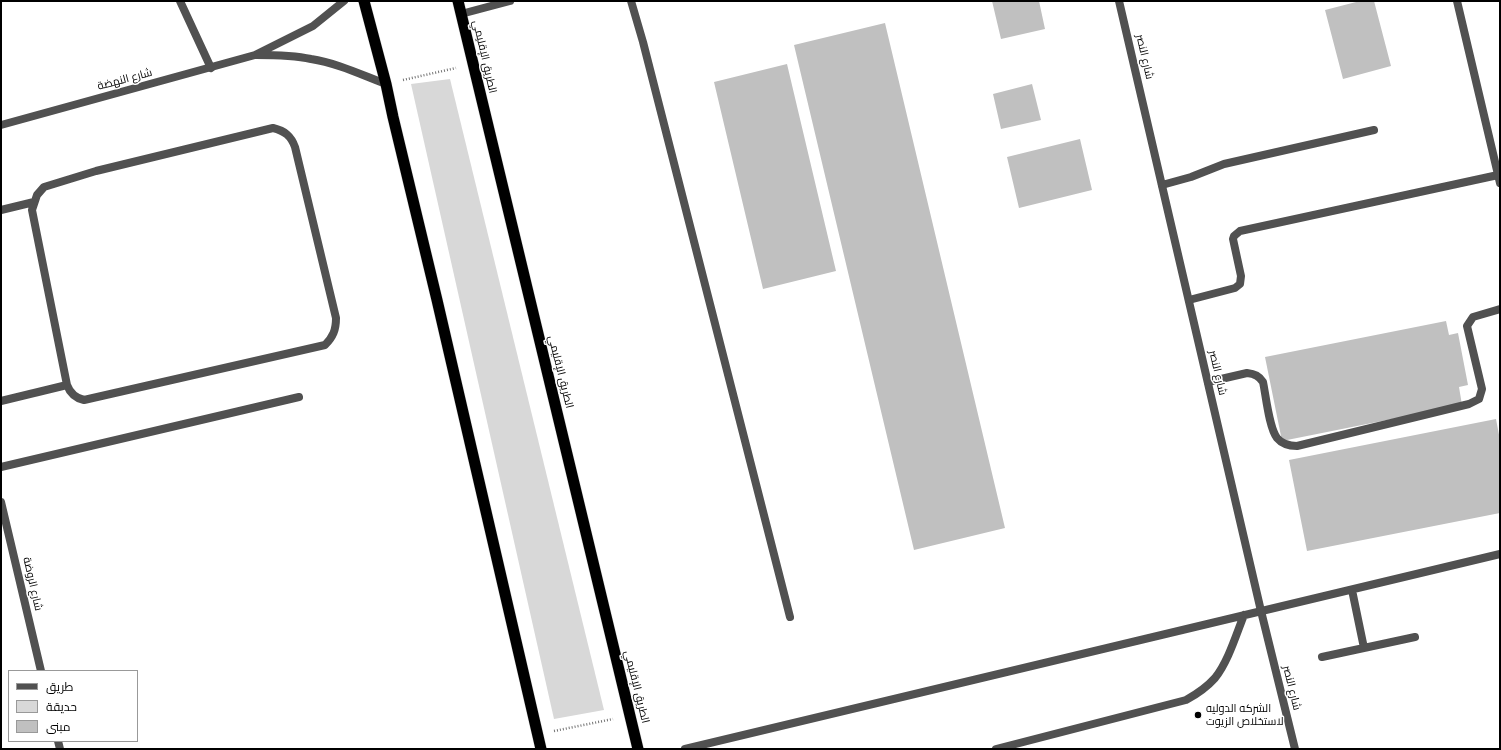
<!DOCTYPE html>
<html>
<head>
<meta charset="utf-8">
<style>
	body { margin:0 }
	#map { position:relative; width:1501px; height:750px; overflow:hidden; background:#fff; font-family:"Nunito Sans",Cairo,sans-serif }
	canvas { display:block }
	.frame { position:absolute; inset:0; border:2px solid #000; pointer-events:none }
	.legend { position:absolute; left:8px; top:670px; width:130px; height:72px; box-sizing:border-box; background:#fff; border:1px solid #999; margin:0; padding:5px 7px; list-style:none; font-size:12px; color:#000 }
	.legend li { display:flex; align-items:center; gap:8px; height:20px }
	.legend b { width:20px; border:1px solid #999 }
</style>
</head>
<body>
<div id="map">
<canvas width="1501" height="750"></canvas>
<div class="frame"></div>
<ul class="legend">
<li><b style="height:5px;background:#515151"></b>طريق</li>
<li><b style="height:11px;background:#d8d8d8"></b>حديقة</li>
<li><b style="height:11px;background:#c0c0c0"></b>مبنى</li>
</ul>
</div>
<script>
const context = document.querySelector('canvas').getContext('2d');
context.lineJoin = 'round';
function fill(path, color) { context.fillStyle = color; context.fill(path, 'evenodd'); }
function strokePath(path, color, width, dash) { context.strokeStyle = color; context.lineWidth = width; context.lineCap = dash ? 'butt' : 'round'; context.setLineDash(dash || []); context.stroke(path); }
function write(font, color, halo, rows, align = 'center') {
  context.font = font + ' "Nunito Sans",Cairo,sans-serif'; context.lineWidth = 3; context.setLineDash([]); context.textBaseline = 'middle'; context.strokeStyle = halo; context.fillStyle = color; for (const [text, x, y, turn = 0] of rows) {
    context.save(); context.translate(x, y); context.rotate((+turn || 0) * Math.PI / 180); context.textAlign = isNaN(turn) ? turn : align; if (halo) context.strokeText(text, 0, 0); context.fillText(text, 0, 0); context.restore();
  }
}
const green = new Path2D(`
	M450 79 604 710 554 719 411 84Z`);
const building = new Path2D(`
	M992 1H1039L1045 29 1001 39Z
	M1360 1H1374L1391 66 1343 79 1325 10Z
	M885 23 1005 528 914 550 794 45Z
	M787 64 836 271 763 289 714 82Z
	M1032 84 1041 120 1001 129 993 94Z
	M1080 139 1092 190 1019 208 1007 157Z
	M1446 321 1449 335 1458 333 1468 385 1459 387 1462 405 1282 441 1265 357Z
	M1496 419 1500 440V513L1307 551 1289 460Z`);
const path = new Path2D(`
	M403 80 456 68
	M554 731 613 719`);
const service = new Path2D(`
	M180 1 211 68
	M631 1 643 42 790 617
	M273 128C285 131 291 136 295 147L336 318C336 330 333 337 325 345L84 400C75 398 70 393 67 385L32 210 37 195 44 187 96 171Z
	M1162 185 1191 177 1224 164 1374 130
	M1 210 34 202
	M1189 300 1235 288 1240 284 1241 276 1233 239 1234 236 1240 231 1498 175
	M1208 382 1247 373C1255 374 1259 376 1263 382 1266 396 1269 428 1277 438 1282 444 1289 446 1297 446L1469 404 1479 399 1482 389 1467 326 1473 317 1500 309
	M1 401 67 385
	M1 467 299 397
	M1352 590 1364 648
	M1322 657 1415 637
	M685 749 1500 554
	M996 749 1186 700C1197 694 1207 687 1215 678 1228 662 1236 635 1244 615`);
const minor = new Path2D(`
	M1119 1 1261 611 1295 749
	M461 14 510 1
	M1 502 41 671
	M58 741 60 749`);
const tertiary = new Path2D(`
	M1457 1 1500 183
	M256 55C274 55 293 55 311 59 337 63 362 75 386 84
	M1 125 255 55 313 26 344 1`);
const trunk = new Path2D(`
	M364 1 386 84 393 117 437 300 541 749
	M458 1 638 749`);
const markers = [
	[1198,715,4,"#000"]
];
const streetNames = [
	["الطريق الإقليمي",484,57,77],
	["شارع النصر",1144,57,77],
	["شارع النهضة",125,80,-15],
	["الطريق الإقليمي",560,372,76],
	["شارع النصر",1217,373,77],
	["شارع الروضة",32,584,77],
	["الطريق الإقليمي",636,687,76],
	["شارع النصر",1291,688,76]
];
const poiNames = [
	["الشركه الدوليه",1206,709],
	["لاستخلاص الزيوت",1206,722]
];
fill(green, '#d8d8d8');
fill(building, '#c0c0c0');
strokePath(trunk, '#dbdbdb', 12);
strokePath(path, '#737373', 2.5, [1, 2]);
strokePath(service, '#515151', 8);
strokePath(minor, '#515151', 8);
strokePath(tertiary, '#515151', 8);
strokePath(trunk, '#000', 11);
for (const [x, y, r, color] of markers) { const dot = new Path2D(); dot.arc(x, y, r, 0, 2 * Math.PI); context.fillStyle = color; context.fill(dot); strokePath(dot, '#fff', 1.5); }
write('11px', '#000', '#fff', streetNames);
write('11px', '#000', '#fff', poiNames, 'left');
</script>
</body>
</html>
